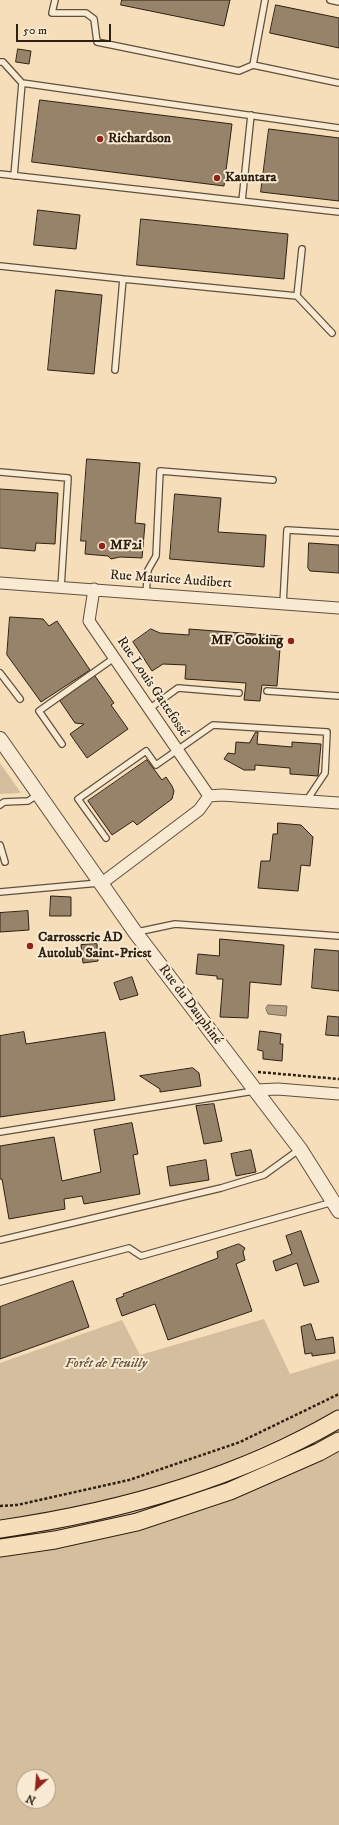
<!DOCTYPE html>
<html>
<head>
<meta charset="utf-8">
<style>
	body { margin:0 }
	#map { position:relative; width:339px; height:1825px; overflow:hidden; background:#f6debb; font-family:"IM FELL DW Pica",serif }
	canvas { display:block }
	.north { position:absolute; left:16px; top:1769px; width:40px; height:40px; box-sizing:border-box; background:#f9ead3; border:1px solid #a89a86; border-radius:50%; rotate:206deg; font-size:11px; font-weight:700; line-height:16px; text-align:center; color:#2e2113 }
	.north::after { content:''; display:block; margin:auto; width:14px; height:18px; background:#8f2418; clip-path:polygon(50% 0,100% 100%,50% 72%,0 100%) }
	.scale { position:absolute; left:16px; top:24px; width:95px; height:18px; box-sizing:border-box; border:2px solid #2e2113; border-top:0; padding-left:5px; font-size:12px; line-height:14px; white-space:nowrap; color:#2e2113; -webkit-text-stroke:3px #f9ead3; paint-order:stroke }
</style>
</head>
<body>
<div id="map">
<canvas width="339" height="1825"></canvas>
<div class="north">N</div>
<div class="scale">50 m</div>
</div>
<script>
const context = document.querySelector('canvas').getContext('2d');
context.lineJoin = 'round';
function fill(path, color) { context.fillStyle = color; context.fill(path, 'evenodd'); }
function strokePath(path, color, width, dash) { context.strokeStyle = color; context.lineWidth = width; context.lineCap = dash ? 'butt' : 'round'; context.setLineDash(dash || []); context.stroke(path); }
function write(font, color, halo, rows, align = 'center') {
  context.font = font + ' "IM FELL DW Pica",serif'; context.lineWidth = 4; context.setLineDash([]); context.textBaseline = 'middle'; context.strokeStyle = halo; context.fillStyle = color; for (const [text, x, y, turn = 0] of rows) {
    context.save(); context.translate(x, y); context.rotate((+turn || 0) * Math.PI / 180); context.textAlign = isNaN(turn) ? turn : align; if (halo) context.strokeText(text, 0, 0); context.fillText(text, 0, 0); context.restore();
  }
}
const green = new Path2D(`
	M0 763 21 793 0 794Z
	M264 1319 290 1374 339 1359V1411L324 1419 221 1465 137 1494 0 1523V1363L122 1320 140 1355Z
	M339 1426V1825H0V1536L68 1524ZM24 1777H48V1801H24Z`);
const water = new Path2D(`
	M268 1005 287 1006 286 1016 268 1014 266 1009Z`);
const building = new Path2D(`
	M122 0H230L224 26 121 5Z
	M276 5 339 18V48L270 33Z
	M18 49 31 51 29 64 16 62Z
	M40 100 232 124 224 186 32 162Z
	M269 129 339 138V201L261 192Z
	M38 210 80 215 76 249 34 245Z
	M141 219 288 234 284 279 137 265Z
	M56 290 102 295 94 374 48 370Z
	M87 459 140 463 135 523 145 524 142 558 120 557 111 559 108 556 85 554 86 541H81Z
	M0 489 58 493 55 544 36 543 35 551 0 548Z
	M175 494 221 498 218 532 266 535 264 567 170 559Z
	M309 543 339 545V573L310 571 308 568Z
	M10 617 43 619 49 626 57 621 90 670 41 702 7 655Z
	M151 629 160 633 189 635V629L281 636 277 686 262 685 260 701 244 700 246 683 185 679 186 665 163 664 152 671 133 642Z
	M95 676 114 703 111 705 128 729 87 758 70 734 84 724 75 723 60 701Z
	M256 732H258L257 744 292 747V742L321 744 318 776 290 774V768L255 765V770H244L224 759 228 753 235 754 236 742 249 743Z
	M147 760 162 780 166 777 172 786 174 791 172 799 137 825 133 821 112 835 88 801Z
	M278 823 301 825 313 837 310 866 301 865 298 891 258 888 261 861H270L273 834H277Z
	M51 896 71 897V916H50Z
	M28 911 29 930 0 932V913Z
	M220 939 284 945 281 985 250 982 248 1018 220 1017 223 979H217V976L196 974 198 954 219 956Z
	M97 944 98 961 83 963 81 945Z
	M315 949 339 951V991L312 988Z
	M132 977 138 995 120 1000 114 983Z
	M328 1016 339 1017V1036L326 1035Z
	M260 1031 281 1034 280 1044H283L282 1061 263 1059V1051L258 1050Z
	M24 1032 26 1044 105 1032 115 1100 0 1117V1036Z
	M193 1068 199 1073 201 1086 160 1092V1089L140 1076Z
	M214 1104 222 1141 204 1144 196 1106Z
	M132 1123 138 1154 133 1155 140 1194 84 1204 82 1196 64 1199 65 1209 9 1219 2 1179H0V1146L54 1137 62 1181 101 1172 94 1130Z
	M251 1150 256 1172 236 1176 231 1154Z
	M206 1160 209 1180 170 1186 167 1167Z
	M301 1231 319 1282 304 1286 297 1263 276 1271 273 1261 292 1254 286 1236Z
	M239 1244 245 1248 243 1252 245 1260 236 1264 252 1311 168 1340 155 1304 122 1316 116 1299 124 1296 123 1294 218 1258 217 1252Z
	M73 1281 89 1327 0 1359V1307Z
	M311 1324 316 1340 333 1337 335 1353 312 1356V1353L305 1354 301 1327Z`);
const path = new Path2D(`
	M258 1072 339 1079
	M0 1506 17 1505 129 1480 240 1442 339 1394`);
const service = new Path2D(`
	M55 0 52 13H86L94 19 97 42 239 71 253 65 265 0
	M330 0 339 2
	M0 62H3L22 83 339 128
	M253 65 339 83
	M0 174 339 212
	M14 176 22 83
	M242 201 251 115
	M0 266 123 279 115 370
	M123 279 297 296 332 333
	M297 296 302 249
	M0 472 68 478 61 587
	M146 593 148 570 156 556 160 471 273 480
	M283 604 287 530 339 533
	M0 673 20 699
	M267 691 339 696
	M149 709 178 688 239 693
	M62 744 39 711 114 658
	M0 805 4 802 28 801 39 794
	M106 838 78 799 146 751 156 765 213 725 327 732 325 773 307 800
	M0 845 5 862
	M0 892 99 883
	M137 932 175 924 339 936
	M0 1132 254 1091
	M0 1240 221 1188 264 1175 300 1149
	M0 1282 129 1248 141 1256 333 1202`);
const minor = new Path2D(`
	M0 583 339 608
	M94 589 89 621 209 796 199 810 102 883
	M209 796 222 795 339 803
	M256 1090 278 1089 339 1094`);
const tertiary = new Path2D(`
	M0 739 135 932 300 1149 339 1211`);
const primary = new Path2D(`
	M0 1529C118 1512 236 1479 339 1419
	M0 1548 55 1540 137 1522 230 1491 319 1452 339 1441`);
const markers = [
	[100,139,4,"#8f2418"],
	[217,178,4,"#8f2418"],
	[102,546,4,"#8f2418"],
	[291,641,4,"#8f2418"],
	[30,946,4,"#8f2418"]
];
const poiNames = [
	["Richardson",108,139],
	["Kauntara",225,178],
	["MF2i",110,546],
	["MF Cooking",283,641,"right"],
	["Carrosserie AD",38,938],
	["Autolub Saint-Priest",38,954]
];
const streetNames = [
	["Rue Maurice Audibert",171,580,4],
	["Rue Louis Gattefossé",152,687,56],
	["Rue du Dauphiné",190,1005,53]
];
const parkNames = [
	["Forêt de Feuilly",106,1364]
];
fill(green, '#d4be9e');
fill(water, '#b29e82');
strokePath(water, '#7d6c56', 1);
fill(building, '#96836a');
strokePath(building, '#2e2113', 1);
strokePath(service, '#60503d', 8);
strokePath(minor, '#60503d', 13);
strokePath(tertiary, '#60503d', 16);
strokePath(primary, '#2e2113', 19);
strokePath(path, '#2e2113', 2.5, [3, 2]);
strokePath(service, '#f9ead3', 5.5);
strokePath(minor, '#f9ead3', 11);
strokePath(tertiary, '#f9ead3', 14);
strokePath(primary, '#f6debb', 17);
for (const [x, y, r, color] of markers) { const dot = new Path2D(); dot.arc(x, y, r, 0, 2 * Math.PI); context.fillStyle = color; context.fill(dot); strokePath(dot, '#f9ead3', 1.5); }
write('bold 14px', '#2e2113', '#f9ead3', poiNames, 'left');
write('14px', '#2e2113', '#f9ead3', streetNames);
write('italic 14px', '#60503d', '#f9ead3', parkNames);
</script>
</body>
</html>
